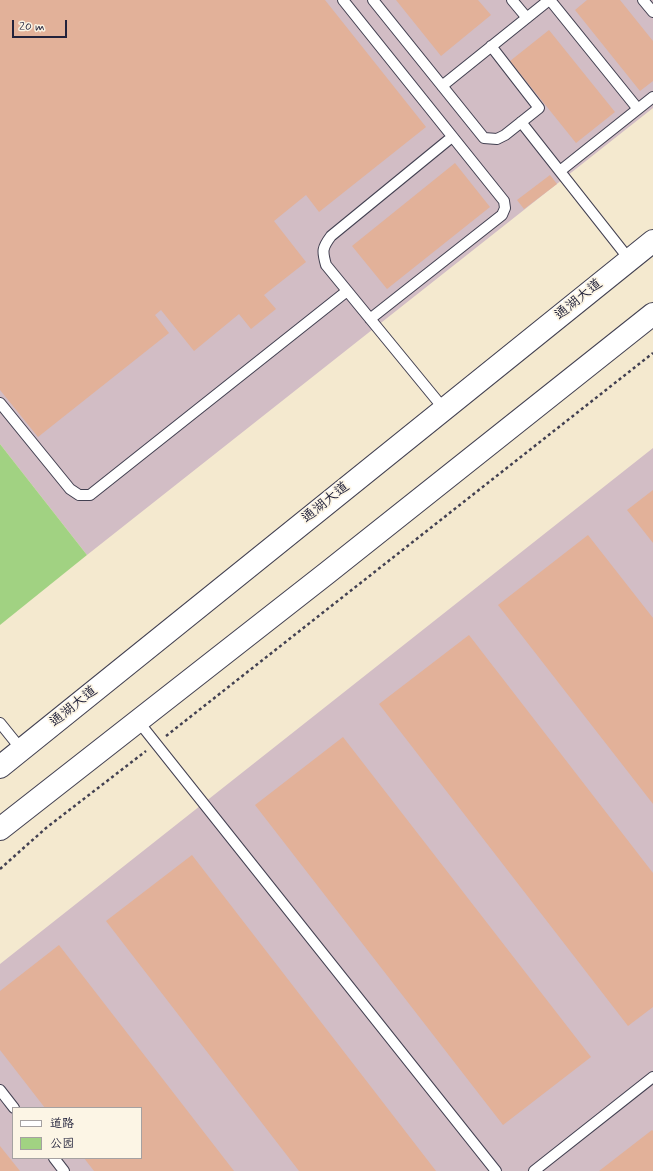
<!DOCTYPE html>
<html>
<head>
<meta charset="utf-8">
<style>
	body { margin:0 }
	#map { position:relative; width:653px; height:1171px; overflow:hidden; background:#f4e9cf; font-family:Mynerve,"LXGW WenKai TC",sans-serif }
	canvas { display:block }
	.legend { position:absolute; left:12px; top:1107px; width:130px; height:52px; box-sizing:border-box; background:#fcf5e5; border:1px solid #a5a1a1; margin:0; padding:5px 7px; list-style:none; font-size:12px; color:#22223b }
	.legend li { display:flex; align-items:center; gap:8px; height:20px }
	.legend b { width:20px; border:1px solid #a5a1a1 }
	.scale { position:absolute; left:12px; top:20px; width:55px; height:18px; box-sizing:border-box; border:2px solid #22223b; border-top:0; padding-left:5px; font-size:12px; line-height:14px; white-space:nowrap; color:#22223b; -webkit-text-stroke:3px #fcf5e5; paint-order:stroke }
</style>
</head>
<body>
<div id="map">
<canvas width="653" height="1171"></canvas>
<ul class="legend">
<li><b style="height:5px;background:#fff"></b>道路</li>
<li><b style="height:11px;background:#a1d282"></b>公园</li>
</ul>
<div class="scale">20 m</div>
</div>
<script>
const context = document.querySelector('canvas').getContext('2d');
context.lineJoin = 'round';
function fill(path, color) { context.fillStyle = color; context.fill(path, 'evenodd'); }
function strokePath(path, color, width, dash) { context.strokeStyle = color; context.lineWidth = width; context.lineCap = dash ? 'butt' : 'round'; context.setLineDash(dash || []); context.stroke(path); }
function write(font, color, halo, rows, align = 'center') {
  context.font = font + ' Mynerve,"LXGW WenKai TC",sans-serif'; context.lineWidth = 3.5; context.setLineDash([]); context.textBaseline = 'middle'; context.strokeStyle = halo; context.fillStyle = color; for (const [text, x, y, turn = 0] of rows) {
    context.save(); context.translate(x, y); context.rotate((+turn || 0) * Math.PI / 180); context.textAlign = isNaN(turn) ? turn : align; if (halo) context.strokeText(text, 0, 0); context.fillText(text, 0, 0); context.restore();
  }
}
const industrial = new Path2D(`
	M0 0H653V108L87 555 0 444Z
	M653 448V1171H0V964ZM13 1108H141V1158H13Z`);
const green = new Path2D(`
	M0 444 87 555 0 625Z`);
const building = new Path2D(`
	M0 0H325L426 127 319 212 306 195 274 221 306 262 264 295 276 309 251 329 239 314 194 351 161 310 155 315 169 333 38 437 0 390Z
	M396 0H478L491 15 441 56Z
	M587 0H620L653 41V81L640 91 575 10Z
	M549 30 615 112 576 143 510 61Z
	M455 163 490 207 387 289 352 246Z
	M550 175 557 184 524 209 517 200Z
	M653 490V543L627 510Z
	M588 535 653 618V804L498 605Z
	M469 635 653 873V1007L628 1026 379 704Z
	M343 737 591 1057 503 1125 255 805Z
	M192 855 436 1171H299L106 921Z
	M59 945 234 1171H94L84 1158H141V1108H45L0 1050V991Z
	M652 1130 653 1131V1171H599Z
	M0 1146 20 1171H0Z`);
const path = new Path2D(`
	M166 736 653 353
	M0 869 46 828 146 751`);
const lane = new Path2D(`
	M343 0 504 201 505 208 502 215 370 319
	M373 0 484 138 497 139 505 135 539 108 491 46
	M512 0 527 18
	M550 0 638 109
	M643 0 653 12
	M442 86 549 0
	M521 122 629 259
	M560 171 653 97
	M0 403 70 489 79 495H90L347 291
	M444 409 326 265C322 251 322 248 331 236L452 137
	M138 721 496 1171
	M0 723 21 749
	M0 1090 14 1108
	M54 1158 64 1171
	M534 1171 653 1077`);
const secondary = new Path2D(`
	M0 767 653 241
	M0 829 327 573 653 314`);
const streetNames = [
	["通湖大道",579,300,-39],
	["通湖大道",326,503,-39],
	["通湖大道",74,707,-39]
];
fill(industrial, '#d2bdc5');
fill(green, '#a1d282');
fill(building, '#e2b199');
strokePath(lane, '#424051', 12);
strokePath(secondary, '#424051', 24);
strokePath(path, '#424051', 2.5, [3, 3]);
strokePath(lane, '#fff', 10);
strokePath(secondary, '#fff', 22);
write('14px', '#22223b', '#fcf5e5', streetNames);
</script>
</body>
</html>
